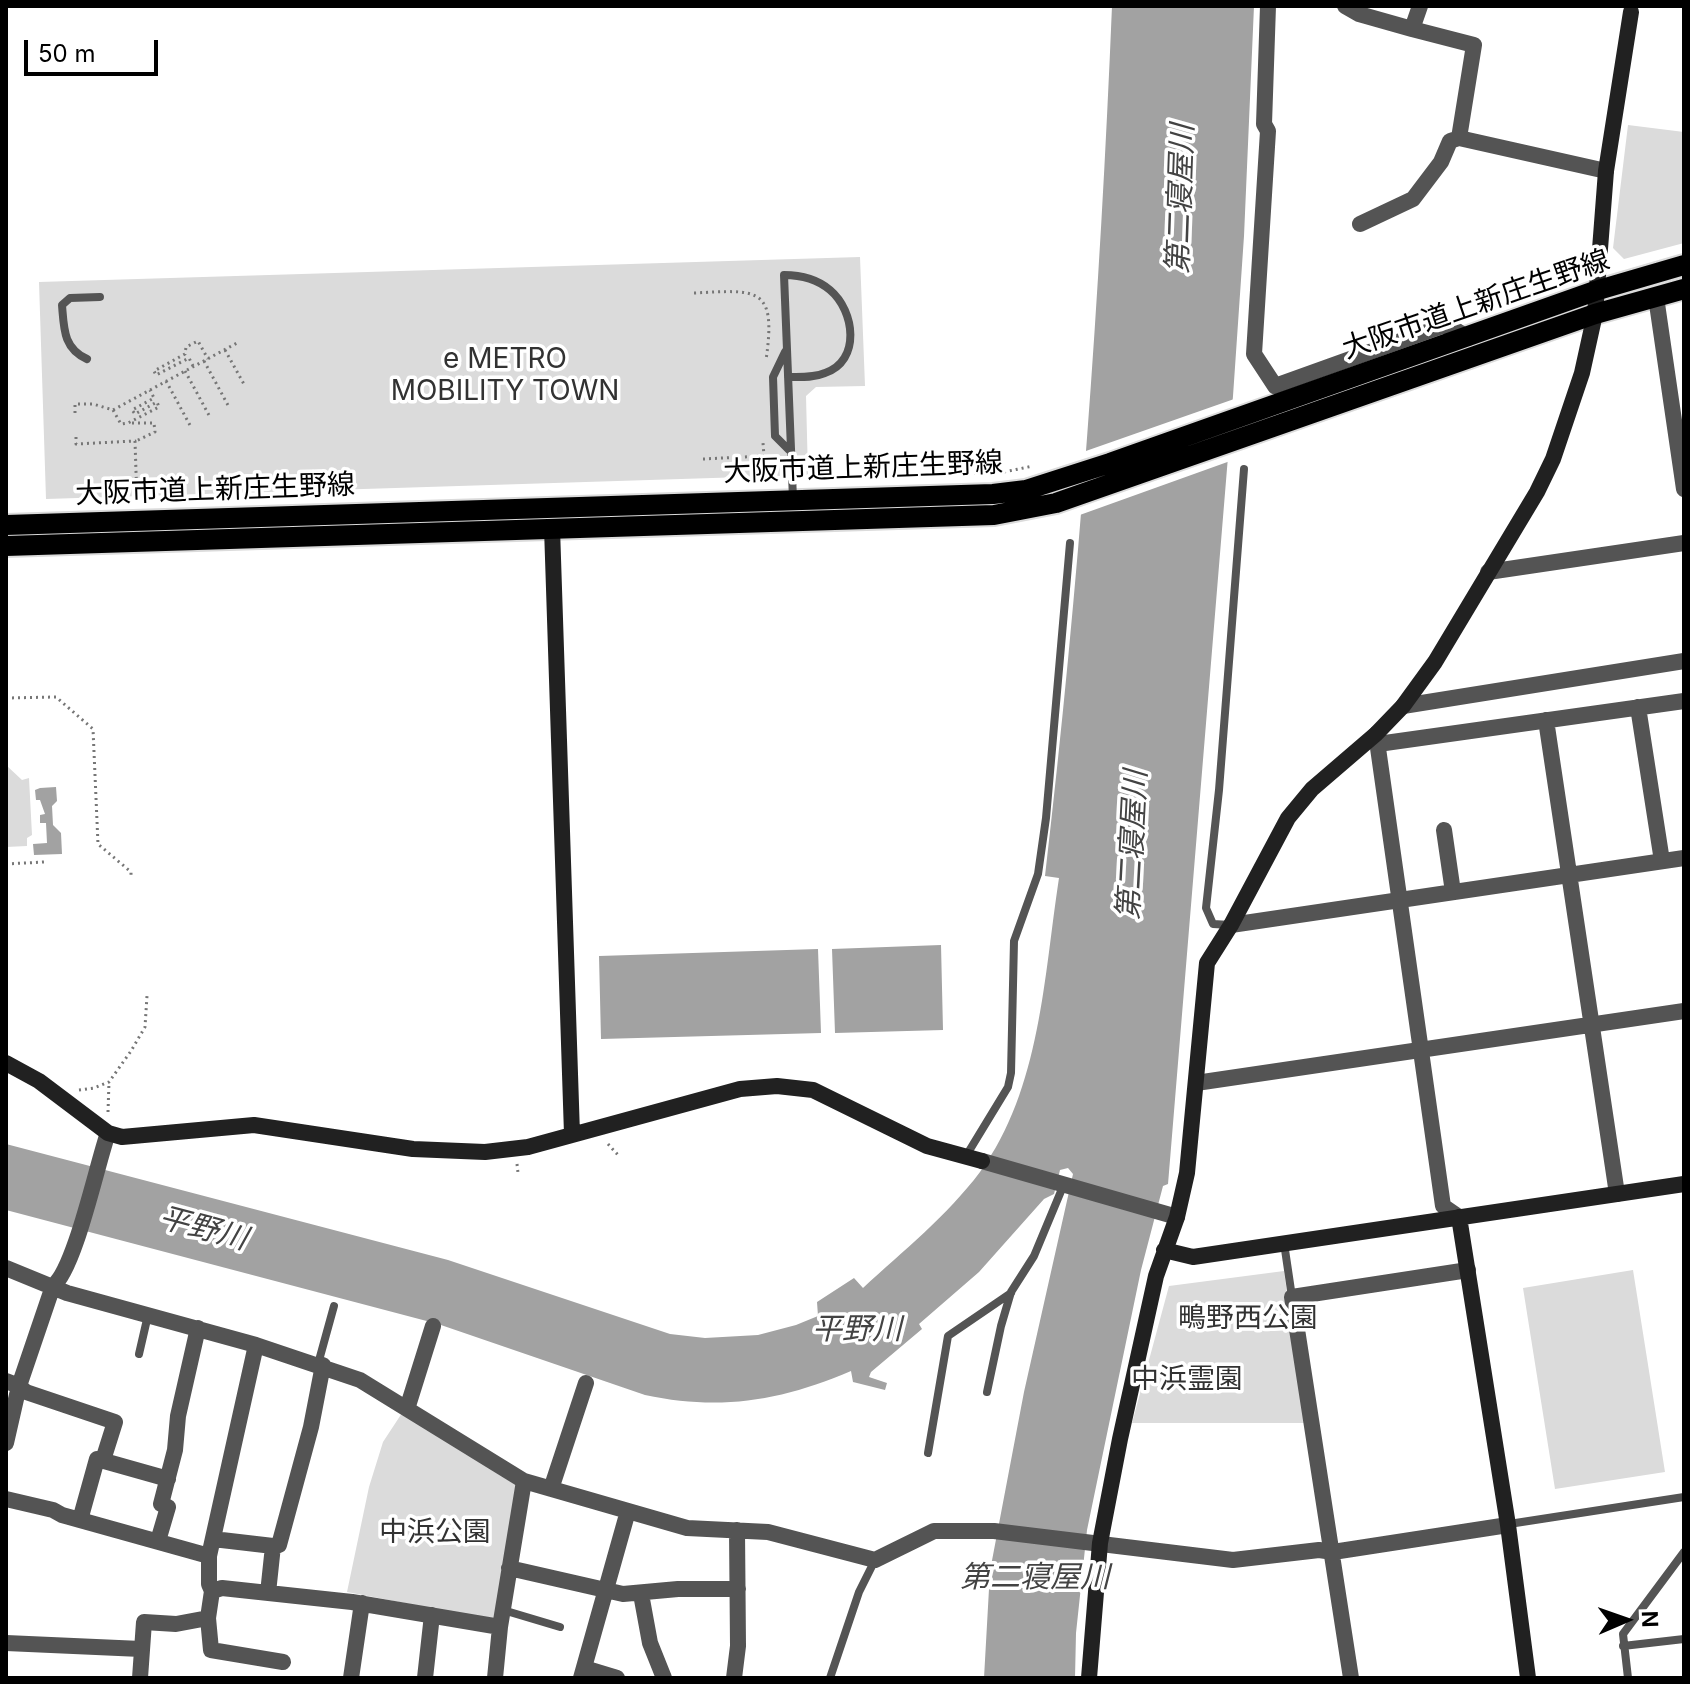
<!DOCTYPE html>
<html>
<head>
<meta charset="utf-8">
<style>
	body { margin:0 }
	#map { position:relative; width:1690px; height:1684px; overflow:hidden; background:#fff; font-family:Inter,sans-serif }
	canvas { display:block }
	.frame { position:absolute; inset:0; border:8px solid #000; pointer-events:none }
	.north { position:absolute; left:1586px; top:1580px; width:80px; height:80px; -webkit-text-stroke:6px #fff; paint-order:stroke; rotate:88deg; font-size:22px; font-weight:700; line-height:32px; text-align:center; color:#000 }
	.north::after { content:''; display:block; margin:auto; width:28px; height:36px; background:#000; clip-path:polygon(50% 0,100% 100%,50% 72%,0 100%) }
	.scale { position:absolute; left:24px; top:40px; width:134px; height:36px; box-sizing:border-box; border:4px solid #000; border-top:0; padding-left:10px; font-size:24px; line-height:28px; white-space:nowrap; color:#000; -webkit-text-stroke:6px #fff; paint-order:stroke }
</style>
</head>
<body>
<div id="map">
<canvas width="1690" height="1684"></canvas>
<div class="frame"></div>
<div class="north">N</div>
<div class="scale">50 m</div>
</div>
<script>
const context = document.querySelector('canvas').getContext('2d');
context.lineJoin = 'round';
function fill(path, color) { context.fillStyle = color; context.fill(path, 'evenodd'); }
function strokePath(path, color, width, dash) { context.strokeStyle = color; context.lineWidth = width; context.lineCap = dash ? 'butt' : 'round'; context.setLineDash(dash || []); context.stroke(path); }
function write(font, color, halo, rows, align = 'center') {
  context.font = font + ' Inter,"Noto Sans JP",sans-serif'; context.lineWidth = 7; context.setLineDash([]); context.textBaseline = 'middle'; context.strokeStyle = halo; context.fillStyle = color; for (const [text, x, y, turn = 0] of rows) {
    context.save(); context.translate(x, y); context.rotate((+turn || 0) * Math.PI / 180); context.textAlign = isNaN(turn) ? turn : align; if (halo) context.strokeText(text, 0, 0); context.fillText(text, 0, 0); context.restore();
  }
}
const green = new Path2D(`
	M1628 125 1684 132V243L1624 259 1613 248Z
	M860 257 865 386 816 387 806 396 808 475 46 499 39 282Z
	M6 765 22 780 29 778 32 835 27 838V846L6 847Z
	M1633 1270 1665 1472 1555 1489 1523 1288Z
	M1284 1271 1305 1423H1132L1169 1286Z
	M402 1413 516 1485 494 1620 347 1592 369 1487 383 1442Z`);
const water = new Path2D(`
	M1112 6H1254L1244 236 1233 396 1168 1184 1163 1186 1141 1270 1087 1530 1076 1633 1075 1678H984L990 1571 1024 1392 1073 1174 1068 1168 1060 1170 1054 1194 1044 1199 979 1272 919 1324 922 1329 871 1372 869 1377 887 1383 885 1390 853 1382 851 1371C781 1401 720 1411 645 1395L438 1324 6 1210V1144L448 1260 670 1334 705 1338 758 1335 796 1325 818 1316 817 1302 854 1278 863 1288C903 1251 947 1216 980 1172 1041 1089 1044 975 1059 878L1045 876C1079 587 1100 296 1112 6Z
	M56 787 57 801 52 806 53 825 61 833 62 854 34 855 33 844 47 843 46 823H40V815L45 814 40 800H36L35 790 40 788Z
	M941 945 943 1030 835 1033 832 949Z
	M818 949 821 1033 601 1039 599 956Z`);
const pier = new Path2D(`
	M1237 398 1233 460 1077 516 1082 450 1083 452Z`);
const path = new Path2D(`
	M694 293C757 290 777 285 766 360
	M225 350 245 386
	M204 361 229 407
	M193 366 189 358 156 375 154 371 185 354 186 347 198 341 208 359
	M185 371 210 417
	M166 381 191 427
	M113 410 121 424 128 423 159 407 157 402 135 414 132 410 154 398 150 390
	M75 413V404H93L113 410 237 343
	M132 423H154L155 432 136 441
	M76 437V444L135 441 137 502
	M703 459 764 456 763 443
	M926 475 1004 472 1033 466
	M6 698 56 697 93 729 98 844 131 872V876
	M6 864 44 862
	M79 1090 94 1088 109 1082 131 1051 145 1027 147 996
	M108 1112 109 1082
	M608 1144 618 1155
	M517 1164 518 1173`);
const lane = new Path2D(`
	M785 352 773 377 775 436 789 450
	M87 359C63 348 64 328 62 305L70 298 100 297
	M788 377C800 377 813 378 825 373 861 361 855 311 830 290 817 279 801 275 784 275L793 499
	M1230 925 1213 924 1206 908 1219 790 1244 469
	M966 1156 1008 1087 1011 1073 1014 941 1038 874 1046 818 1070 543
	M1284 1243 1292 1297
	M139 1354 148 1315
	M318 1364 334 1306
	M987 1392 1001 1326 1011 1292 1034 1256 1064 1184
	M928 1453 948 1336 1011 1293
	M1509 1524 1684 1497
	M503 1610 560 1627
	M1623 1646 1684 1639
	M830 1678 859 1592 875 1560
	M1628 1678 1623 1634 1684 1552`);
const street = new Path2D(`
	M1268 6 1264 124 1268 131 1254 354 1275 386 1442 326 1451 327 1468 338
	M1345 6 1359 14 1412 29
	M1420 6 1412 29 1474 45 1459 138 1606 171
	M1360 224 1413 199 1441 162 1450 141 1459 138
	M1656 297 1684 489
	M1488 572 1684 543
	M1403 706 1684 661
	M1638 707 1662 861
	M1546 720 1617 1194
	M1376 734 1443 1206 1459 1217
	M1378 744 1684 701
	M1444 830 1453 892
	M1231 925 1684 858
	M1196 1083 1684 1011
	M982 1161 1177 1217
	M6 1268 67 1293 256 1345 360 1380 524 1481 687 1528 768 1532 875 1560 934 1531H994L1233 1560 1319 1550 1333 1552 1508 1525
	M256 1345 209 1556V1584L212 1591 208 1618 211 1650 283 1662
	M6 1381 19 1386 26 1392 115 1422 103 1460
	M407 1409 433 1326
	M6 1443 19 1386 53 1286C75 1269 97 1164 108 1133
	M551 1489 586 1383
	M6 1499 53 1510 62 1515 209 1556
	M80 1520 97 1459 168 1479
	M213 1539 273 1546
	M158 1541 168 1507 161 1504 175 1450 178 1416 198 1328
	M509 1568 623 1594 678 1589H738
	M212 1591 222 1588 352 1602 500 1627
	M268 1593 273 1546 279 1545 311 1427 323 1365
	M641 1594 650 1643 664 1678
	M6 1643 141 1649
	M584 1668 617 1678
	M140 1678 144 1622 176 1624 208 1618
	M351 1678 362 1603
	M425 1678 432 1615
	M495 1678 500 1627 524 1481
	M581 1678 628 1511
	M734 1678 738 1646 737 1530
	M1351 1678 1292 1297 1468 1270`);
const secondary = new Path2D(`
	M552 528 572 1134
	M6 1063 39 1081 108 1133 122 1137 254 1125 413 1149 485 1152 528 1147 740 1089 777 1086 813 1090 927 1146 982 1161
	M1459 1217 1508 1525 1528 1678
	M1164 1250 1193 1257 1684 1184
	M1089 1678 1100 1543 1120 1439 1156 1276 1177 1217 1187 1173 1207 963 1231 925 1288 818 1312 789 1376 734 1403 706 1435 662 1537 492 1553 459 1582 373 1595 314 1606 171 1631 12`);
const primary = new Path2D(`
	M6 525 993 494 1026 490 1110 463 1595 291 1684 265
	M6 546 994 515 1056 503 1595 314 1684 289`);
const streetNames = [
	["大阪市道上新庄生野線",1476,305,-19],
	["大阪市道上新庄生野線",863,468,-2],
	["大阪市道上新庄生野線",215,490,-2]
];
const parkNames = [
	["e METRO",505,360],
	["MOBILITY TOWN",505,392],
	["鴫野西公園",1248,1319],
	["中浜霊園",1187,1380],
	["中浜公園",435,1533]
];
const waterNames = [
	["第二寝屋川",1181,199,-88],
	["第二寝屋川",1133,845,-87],
	["平野川",203,1229,15],
	["平野川",857,1330],
	["第二寝屋川",1035,1578]
];
fill(green, '#dbdbdb');
fill(water, '#a2a2a2');
fill(pier, '#fff');
strokePath(primary, '#dbdbdb', 24);
strokePath(path, '#767676', 3, [2, 4]);
strokePath(lane, '#545454', 8);
strokePath(street, '#545454', 16);
strokePath(secondary, '#212121', 16);
strokePath(primary, '#000', 20);
write('28px', '#000', '#fff', streetNames);
write('28px', '#323232', '#fff', parkNames);
write('italic 30px', '#434343', '#fff', waterNames);
</script>
</body>
</html>
